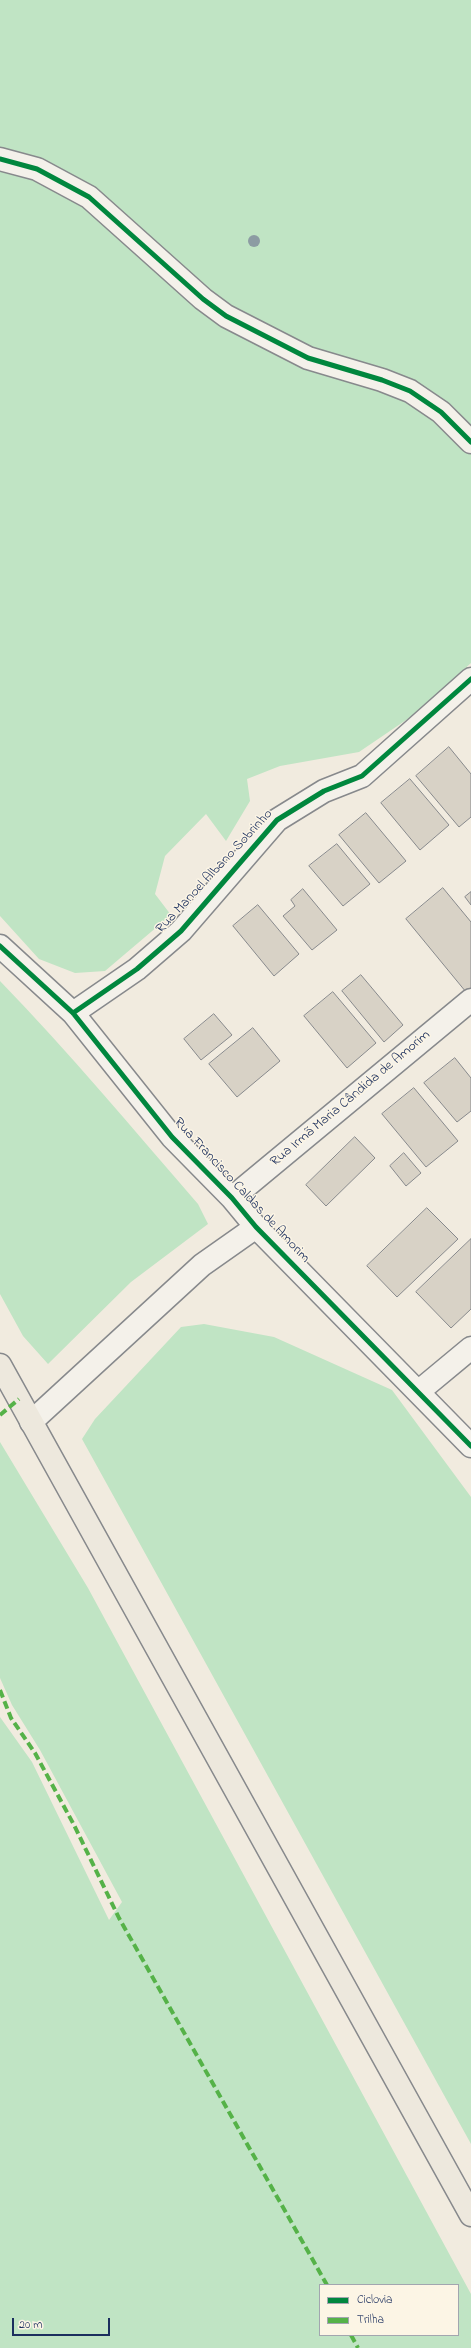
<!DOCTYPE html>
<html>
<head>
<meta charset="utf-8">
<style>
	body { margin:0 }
	#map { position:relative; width:471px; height:2348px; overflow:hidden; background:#f1ebdf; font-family:"Indie Flower",sans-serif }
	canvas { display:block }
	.legend { position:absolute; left:319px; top:2284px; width:140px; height:52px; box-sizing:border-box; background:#fcf5e5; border:1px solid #a2a6af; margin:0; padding:5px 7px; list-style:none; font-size:12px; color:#1b2f5e }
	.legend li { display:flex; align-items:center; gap:8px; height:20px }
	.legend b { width:20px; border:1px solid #a2a6af }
	.scale { position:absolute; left:12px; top:2318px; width:98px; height:18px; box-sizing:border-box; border:2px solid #1b2f5e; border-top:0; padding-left:5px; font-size:12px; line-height:14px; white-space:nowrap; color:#1b2f5e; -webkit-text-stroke:3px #fcf5e5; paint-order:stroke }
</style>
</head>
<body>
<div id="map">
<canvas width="471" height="2348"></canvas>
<ul class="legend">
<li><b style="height:5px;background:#00873e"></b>Ciclovia</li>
<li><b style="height:5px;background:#55b248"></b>Trilha</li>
</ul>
<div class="scale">20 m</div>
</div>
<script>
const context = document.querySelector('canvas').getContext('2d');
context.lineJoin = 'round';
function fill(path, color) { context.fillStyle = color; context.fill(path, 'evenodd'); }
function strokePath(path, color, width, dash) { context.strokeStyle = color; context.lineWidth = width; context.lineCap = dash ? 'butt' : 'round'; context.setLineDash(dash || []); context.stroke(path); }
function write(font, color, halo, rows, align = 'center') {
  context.font = font + ' "Indie Flower",sans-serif'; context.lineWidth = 3; context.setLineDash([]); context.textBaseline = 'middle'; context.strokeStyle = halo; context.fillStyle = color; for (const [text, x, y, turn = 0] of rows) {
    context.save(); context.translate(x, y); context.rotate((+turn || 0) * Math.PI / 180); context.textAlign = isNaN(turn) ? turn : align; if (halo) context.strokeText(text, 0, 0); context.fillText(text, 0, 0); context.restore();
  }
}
const green = new Path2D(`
	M0 0H471V663L415 714 359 752 280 766 247 779 250 801 226 841 206 814 165 856 155 894 171 915 105 971 75 973 39 959 0 916Z
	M0 981C70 1053 133 1129 198 1204L208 1224 131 1282 48 1364 23 1336 0 1294Z
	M204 1324 274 1337 392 1390 471 1497V2144L82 1439 95 1419 181 1327Z
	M0 1442 88 1588 471 2294V2348H0V1717L32 1762 109 1920 122 1902 40 1750 12 1705 0 1678ZM320 2285H458V2335H320Z`);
const building = new Path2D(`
	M449 747 471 774V817L459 827 416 776Z
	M410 779 449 825 420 850 381 803Z
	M366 813 406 861 379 883 339 835Z
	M337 844 370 884 343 906 309 866Z
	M443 888 471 922V988L466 992 406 919Z
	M303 889 337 930 312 950 283 916 295 906 291 900Z
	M471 892V905L465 897Z
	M258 905 299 954 274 976 233 926Z
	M361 975 403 1025 384 1042 342 991Z
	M333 992 376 1043 347 1068 304 1016Z
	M214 1014 232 1035 201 1060 184 1039Z
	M253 1028 280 1061 237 1097 209 1064Z
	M455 1058 471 1078V1111L457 1122 424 1083Z
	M414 1088 458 1141 426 1167 382 1114Z
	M355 1137 375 1158 326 1206 306 1185Z
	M404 1153 421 1173 406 1186 390 1166Z
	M427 1208 458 1239 397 1297 367 1266Z
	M471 1239V1309L451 1328 416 1292Z`);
const minor = new Path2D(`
	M0 159 37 169 89 197 203 299 226 316 308 358 382 380 410 391 441 412 471 442
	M0 946 73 1013 172 1137 232 1198 256 1227 471 1446
	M73 1013 137 969 181 931 277 820 324 791 362 776 471 679
	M232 1198 471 1000
	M418 1392 471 1348
	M31 1422 202 1265 256 1227`);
const trunk = new Path2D(`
	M0 1365 471 2215`);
const quiet = new Path2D(`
	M0 1415 19 1399
	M0 1690 11 1718 35 1753 74 1825 119 1918 327 2285
	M351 2335 358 2348`);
const cycleway = new Path2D(`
	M0 159 37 169 89 197 203 299 226 316 308 358 382 380 410 391 441 412 471 442
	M0 946 73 1013 172 1137 232 1198 256 1227 471 1446
	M73 1013 137 969 181 931 277 820 324 791 362 776 471 679`);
const trees = [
	[254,241]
];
const streetNames = [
	["Rua Manoel Albano Sobrinho",215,872,-47],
	["Rua Irmã Maria Cândida de Amorim",351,1099,-40],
	["Rua Francisco Caldas de Amorim",241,1191,47]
];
fill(green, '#c0e4c4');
fill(building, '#d8d2c6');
strokePath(building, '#87898c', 1);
strokePath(minor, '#87898c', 25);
strokePath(trunk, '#87898c', 25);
strokePath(minor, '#f4f1ea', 22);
strokePath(trunk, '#ede8dd', 22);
strokePath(quiet, '#55b248', 4, [8, 4]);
strokePath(cycleway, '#00873e', 5);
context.fillStyle = '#8c9ca3';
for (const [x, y] of trees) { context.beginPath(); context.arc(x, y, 6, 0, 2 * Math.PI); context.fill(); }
write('14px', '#1b2f5e', '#fcf5e5', streetNames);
</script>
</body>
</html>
